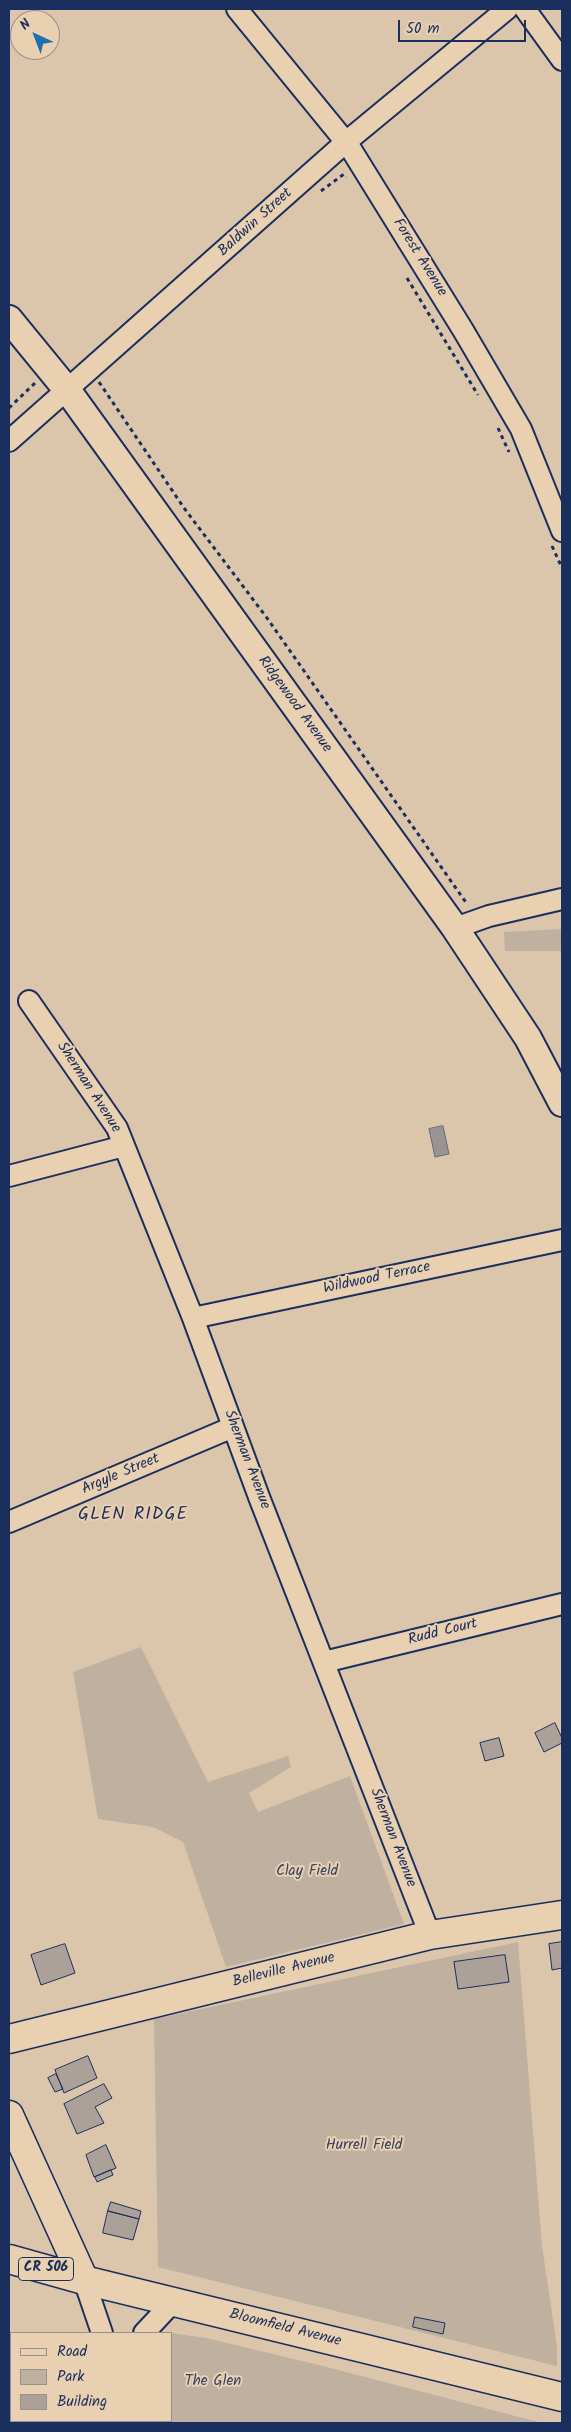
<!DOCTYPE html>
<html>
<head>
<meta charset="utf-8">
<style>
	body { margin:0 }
	#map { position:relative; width:571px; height:2432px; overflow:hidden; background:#dcc6ab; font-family:Kalam,sans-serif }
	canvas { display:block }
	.frame { position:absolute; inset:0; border:10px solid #1b2f5e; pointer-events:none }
	.legend { position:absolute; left:10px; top:2332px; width:162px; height:90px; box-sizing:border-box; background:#e8d0b0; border:1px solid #96908f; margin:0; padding:6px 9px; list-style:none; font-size:15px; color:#1b2f5e }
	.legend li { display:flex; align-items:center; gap:10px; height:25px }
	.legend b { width:25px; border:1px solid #96908f }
	.north { position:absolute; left:10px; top:10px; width:50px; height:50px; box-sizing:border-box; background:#e8d0b0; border:1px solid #96908f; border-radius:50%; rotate:317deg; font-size:14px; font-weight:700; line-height:20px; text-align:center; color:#1b2f5e }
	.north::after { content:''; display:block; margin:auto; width:18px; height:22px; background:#1f6fb2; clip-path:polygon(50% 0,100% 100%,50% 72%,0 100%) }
	.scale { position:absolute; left:398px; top:20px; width:128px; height:22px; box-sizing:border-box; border:2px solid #1b2f5e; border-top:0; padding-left:6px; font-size:15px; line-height:18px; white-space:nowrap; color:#1b2f5e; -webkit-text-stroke:4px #e8d0b0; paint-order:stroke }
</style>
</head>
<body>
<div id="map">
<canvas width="571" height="2432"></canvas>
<div class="frame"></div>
<ul class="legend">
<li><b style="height:6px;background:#e8d0b0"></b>Road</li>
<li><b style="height:14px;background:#bfb0a0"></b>Park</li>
<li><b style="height:14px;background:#aca198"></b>Building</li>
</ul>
<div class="north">N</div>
<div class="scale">50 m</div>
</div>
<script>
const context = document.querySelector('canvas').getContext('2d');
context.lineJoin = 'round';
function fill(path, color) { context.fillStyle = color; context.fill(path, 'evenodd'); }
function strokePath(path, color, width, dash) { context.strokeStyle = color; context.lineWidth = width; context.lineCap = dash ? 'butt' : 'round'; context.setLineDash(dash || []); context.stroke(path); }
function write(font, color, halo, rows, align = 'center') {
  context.font = font + ' Kalam,sans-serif'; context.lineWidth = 4; context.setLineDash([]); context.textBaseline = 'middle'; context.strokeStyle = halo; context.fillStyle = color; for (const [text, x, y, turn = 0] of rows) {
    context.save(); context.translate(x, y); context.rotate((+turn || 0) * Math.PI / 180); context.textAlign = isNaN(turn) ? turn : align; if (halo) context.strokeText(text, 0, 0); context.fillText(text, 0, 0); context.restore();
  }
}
const green = new Path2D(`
	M562 929V951H505L504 932Z
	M141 1647 208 1782 288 1756 291 1767 249 1793 258 1812 350 1776 404 1924 226 1967 183 1842 153 1827 98 1819 73 1672Z
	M518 1942 542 2246 557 2347V2366L158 2267 154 2019Z
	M171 2333 206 2338 323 2366 542 2423H154L153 2421H171Z`);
const water = new Path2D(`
	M443 1126 449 1154 435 1157 429 1129Z`);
const building = new Path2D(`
	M555 1723 562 1738V1743L544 1752 535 1733Z
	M499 1738 504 1756 485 1761 480 1743Z
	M562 1942V1968L552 1970 549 1944Z
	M65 1944 75 1973 41 1985 31 1955Z
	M505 1955 509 1982 458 1989 454 1962Z
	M88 2056 97 2078 64 2093 55 2070Z
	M56 2074 63 2089 55 2092 48 2078Z
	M104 2084 112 2098 95 2107 104 2123 77 2134 64 2104Z
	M106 2145 116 2168 94 2177 86 2155Z
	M111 2170 113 2175 97 2182 95 2177Z
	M111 2202 141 2211 139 2219 108 2211Z
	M108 2211 139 2219 133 2240 103 2233Z
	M415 2317 445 2323 443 2334 413 2327Z
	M9 2347 11 2348V2400L9 2399Z`);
const path = new Path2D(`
	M321 191 344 174 346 177
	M407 278 478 395
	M99 382 184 508 267 618 467 904
	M9 408 35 383
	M498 428 509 452
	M552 546 562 568
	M169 2421 170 2423`);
const minor = new Path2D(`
	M237 9 349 146 463 330 521 429 562 531
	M525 9 562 60
	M9 441 346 142 507 9
	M455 928 489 916 562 899
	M29 1001 117 1128 193 1318 259 1497 430 1935
	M9 1176 124 1146
	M193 1318 562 1240
	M9 1522 233 1427
	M324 1662 562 1604
	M84 2280 102 2333
	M144 2333 173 2302
	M133 2421 134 2423`);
const tertiary = new Path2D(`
	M9 319 68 391 455 928 528 1038 562 1103`);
const secondary = new Path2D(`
	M9 2039 430 1935 562 1915
	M9 2115 84 2280`);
const primary = new Path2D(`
	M9 2259 84 2280 562 2397`);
const shields = [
	[46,2269,55]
];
const shieldNames = [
	["CR 506",46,2269]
];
const streetNames = [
	["Baldwin Street",256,223,-42],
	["Forest Avenue",419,258,58],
	["Ridgewood Avenue",294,705,54],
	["Sherman Avenue",88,1088,57],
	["Wildwood Terrace",377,1279,-12],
	["Sherman Avenue",246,1460,69],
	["Argyle Street",121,1475,-23],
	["Rudd Court",443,1633,-14],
	["Sherman Avenue",392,1838,69],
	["Belleville Avenue",284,1971,-14],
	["Bloomfield Avenue",285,2329,14]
];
const parkNames = [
	["Clay Field",307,1872],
	["Hurrell Field",364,2146],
	["The Glen",213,2382]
];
const quarterNames = [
	["GLEN RIDGE",133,1516]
];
fill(green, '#bfb0a0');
fill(water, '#999391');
strokePath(water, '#676b7d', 1);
fill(building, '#aca198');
strokePath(building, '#1b2f5e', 1);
strokePath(minor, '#1b2f5e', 24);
strokePath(tertiary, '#1b2f5e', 30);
strokePath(secondary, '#1b2f5e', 31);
strokePath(primary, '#1b2f5e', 31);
strokePath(path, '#1b2f5e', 3, [4, 4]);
strokePath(minor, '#e8d0b0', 20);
strokePath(tertiary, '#e8d0b0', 26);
strokePath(secondary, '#e8d0b0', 28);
strokePath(primary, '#e8d0b0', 28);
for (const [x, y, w] of shields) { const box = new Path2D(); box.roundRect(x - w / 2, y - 11.5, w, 23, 4); context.fillStyle = '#e8d0b0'; context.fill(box); strokePath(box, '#1b2f5e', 1); }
write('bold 14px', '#1b2f5e', null, shieldNames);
write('15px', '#1b2f5e', '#e8d0b0', streetNames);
write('15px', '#344268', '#e8d0b0', parkNames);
context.letterSpacing = '1px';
write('18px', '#1b2f5e', '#e8d0b0', quarterNames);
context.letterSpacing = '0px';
</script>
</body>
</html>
